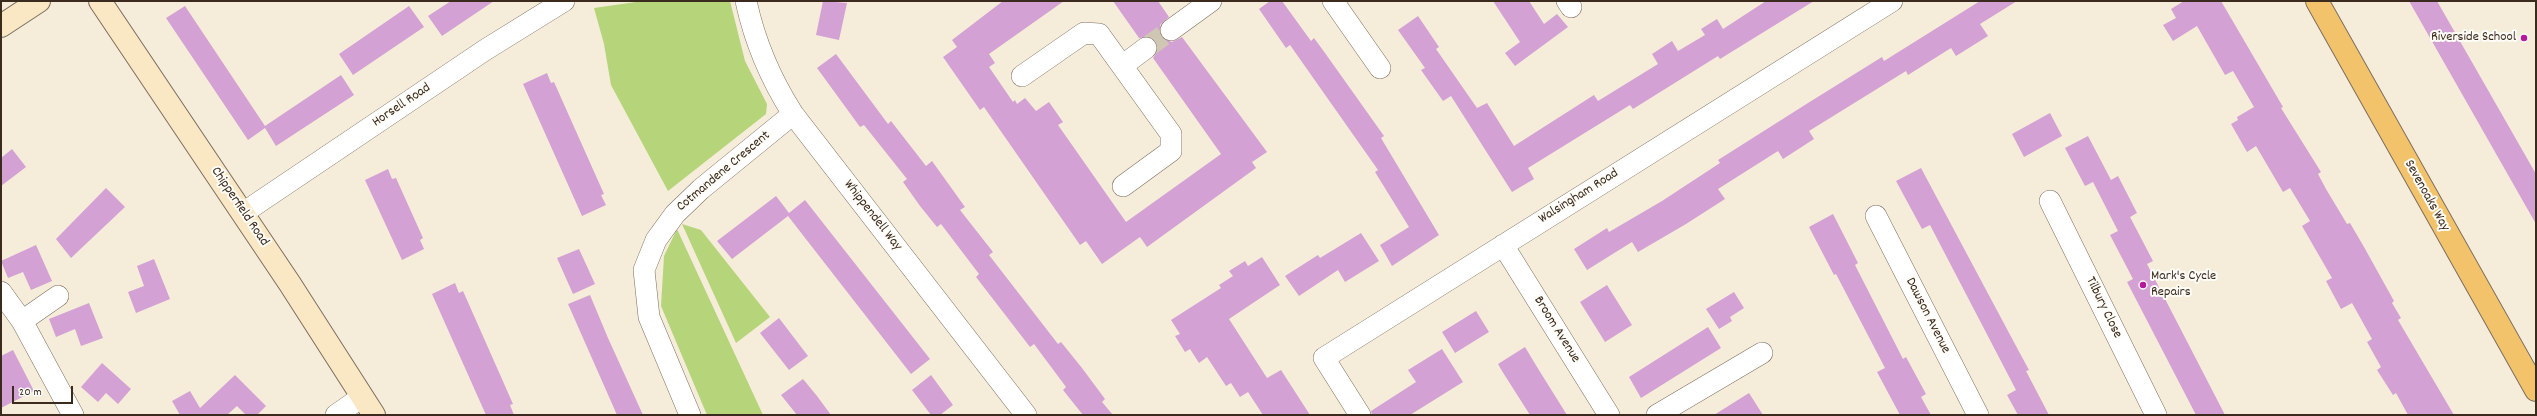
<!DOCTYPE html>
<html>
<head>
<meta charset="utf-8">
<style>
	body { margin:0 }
	#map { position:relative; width:2537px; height:416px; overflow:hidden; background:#f5edda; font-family:Dekko,sans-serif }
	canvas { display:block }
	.frame { position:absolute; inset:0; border:2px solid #3b2a1e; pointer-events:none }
	.scale { position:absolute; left:12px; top:386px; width:61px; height:18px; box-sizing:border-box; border:2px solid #3b2a1e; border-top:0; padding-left:5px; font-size:12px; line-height:14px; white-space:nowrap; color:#3b2a1e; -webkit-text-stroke:3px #fdfcf7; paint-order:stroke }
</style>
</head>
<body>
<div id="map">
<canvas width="2537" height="416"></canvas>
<div class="frame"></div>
<div class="scale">20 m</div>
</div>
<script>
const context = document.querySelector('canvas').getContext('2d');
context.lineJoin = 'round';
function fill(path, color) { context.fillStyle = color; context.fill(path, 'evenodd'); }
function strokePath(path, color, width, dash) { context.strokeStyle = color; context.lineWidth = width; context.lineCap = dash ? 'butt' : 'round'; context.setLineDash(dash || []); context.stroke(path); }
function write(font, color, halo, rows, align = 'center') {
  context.font = font + ' Dekko,sans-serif'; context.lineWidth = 4; context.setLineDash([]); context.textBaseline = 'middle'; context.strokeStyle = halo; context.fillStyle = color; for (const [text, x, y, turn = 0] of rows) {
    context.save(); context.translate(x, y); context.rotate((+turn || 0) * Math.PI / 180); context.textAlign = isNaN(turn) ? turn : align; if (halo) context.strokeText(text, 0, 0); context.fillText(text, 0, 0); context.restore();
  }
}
const green = new Path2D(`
	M643 1H730L745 61 767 104 766 114 668 191 611 85 604 44 594 8Z
	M682 224 701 230 770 317 736 343Z
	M677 229 763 415H707L661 306 664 256Z`);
const building = new Path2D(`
	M451 1H494L442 36 428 16Z
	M823 1 847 3 839 40 816 35Z
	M1003 1H1064L989 54 995 63 989 67 1013 102 1015 100 1017 104 1025 98 1036 111 1049 102 1063 122 1058 125 1126 222 1221 154 1153 58 1157 52 1156 41 1150 37 1139 38 1113 1H1158L1169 17 1160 25 1162 37 1172 42 1182 37 1267 152 1252 162 1256 168 1147 247 1140 237 1102 264 1086 241 1080 245 984 107 980 110 943 57 957 47 952 40Z
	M1270 1H1282L1311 41 1314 38 1325 53 1384 136 1381 138 1439 235 1392 266 1380 245 1409 227 1375 172 1378 170 1290 45 1286 48 1259 9Z
	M1493 1H1529L1544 24 1557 14 1568 27 1515 66 1505 53 1520 42Z
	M1766 1H1814L1720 59 1718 56 1633 109 1630 105 1528 168 1534 179 1512 192 1451 96 1443 101 1421 70 1425 68 1398 30 1418 16 1439 47 1436 49 1477 108 1487 103 1514 146 1594 95 1598 101 1658 64 1652 54 1672 41 1678 51 1705 35 1701 29 1717 19 1723 29Z
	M1980 1H2017L1980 24 1988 36 1956 56 1951 48 1908 75 1906 71 1809 131 1814 139 1783 159 1778 151 1718 189 1725 199 1686 224 1638 252 1632 242 1587 270 1574 249 1607 228 1609 232 1662 201 1720 163 1718 160 1808 103 1882 57 1884 61Z
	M2184 1H2221L2283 107 2281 108 2321 172 2318 174 2326 189 2347 224 2350 223 2364 247 2394 301 2392 303 2401 318 2398 320 2454 415H2408L2396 393 2393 395 2377 370 2381 367 2367 342 2372 339 2352 303 2341 309 2326 281 2332 278 2302 226 2310 221 2290 188 2283 192 2256 146 2247 152 2231 124 2238 120 2237 117 2254 107 2233 71 2225 75 2197 26 2173 41 2163 25 2176 18 2171 9Z
	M2409 1H2437L2536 174V224Z
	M185 6 265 126 341 75 354 95 276 146 265 128 248 140 166 18Z
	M409 6 424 27 353 75 339 54Z
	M836 54 888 124 891 121 926 166 932 161 965 207 960 210 993 252 989 255 1058 344 1061 342 1082 368 1105 399 1102 402 1113 415H1083L1063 390 1066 387 1034 344 1030 347 976 277 979 274 941 224 937 227 920 206 903 182 907 179 864 125 860 127 817 68Z
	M547 73 551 83 554 82 604 194 601 195 606 205 582 216 523 84Z
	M2050 113 2062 136 2024 157 2012 134Z
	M2088 136 2111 180 2118 176 2137 213 2130 217 2153 261 2147 264 2225 415H2196L2127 282 2133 279 2110 235 2118 231 2093 182 2085 186 2065 148Z
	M12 149 26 167 1 186V158Z
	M1921 168 2016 346 2029 370 2026 371 2049 415H2018L2007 395 2016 390 1930 225 1922 229 1896 181Z
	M388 169 392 179 396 178 423 238 420 240 424 249 402 260 365 180Z
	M106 188 125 207 71 258 56 239Z
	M776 196 789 213 805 200 930 359 911 374 788 216 732 259 717 241Z
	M1833 214 1858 263 1855 265 1903 359 1906 357 1926 394 1921 397 1931 415H1900L1877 372 1885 368 1836 274 1834 275 1809 227Z
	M1361 233 1379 261 1345 282 1338 270 1299 296 1285 276 1318 255 1320 258Z
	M36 245 52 281 31 290 23 272 8 278 1 261Z
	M579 249 595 284 573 294 557 258Z
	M1262 257 1280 285 1229 319 1267 378 1281 370 1310 415H1263L1248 392 1240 397 1231 383 1226 386 1207 357 1199 363 1190 349 1185 352 1175 336 1180 334 1171 320 1221 288 1219 285 1233 276 1229 271 1245 261 1248 266Z
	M154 259 170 299 136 313 128 292 144 286 137 266Z
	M455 283 459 293 463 291 513 404 510 405 514 415H486L432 294Z
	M1607 285 1632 325 1605 342 1580 302Z
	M1734 292 1744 308 1730 317 1732 321 1719 329 1706 309Z
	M590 295 608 338 643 415H617L568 304Z
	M89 303 103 338 81 346 75 329 56 337 49 319Z
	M1476 311 1489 332 1455 353 1442 332Z
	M779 318 808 356 789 370 760 333Z
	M1708 327 1721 348 1641 398 1629 377Z
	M1525 347 1537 367 1567 415H1530L1502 371 1498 364Z
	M1442 349 1463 382 1410 415H1372L1371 411 1416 382 1408 370Z
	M13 350 34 391 1 408V356Z
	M102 363 131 389 118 404 106 393 98 402 81 387Z
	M235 375 266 406 257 415H246L237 406 227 415H180L172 401 190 391 200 408Z
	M931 375 953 405 940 415H931L912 390Z
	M803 379 817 396 831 415H797L781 395Z
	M1749 393 1763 415H1714Z`);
const streetTunnel = new Path2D(`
	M1146 48 1171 30`);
const street = new Path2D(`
	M746 1C755 43 770 78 793 114L1026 415
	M1333 1 1380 68
	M1567 1 1571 7
	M1171 30 1211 1
	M1122 66 1146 48
	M1022 76 1084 33 1099 34 1171 134V151L1123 186
	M2050 201 2156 415
	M243 213 485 50 564 1
	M1876 216 1978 415
	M1503 245 1609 415
	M1 292 22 321 73 415
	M22 321 58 296
	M336 415 362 397
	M690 415 649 317 644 270 656 240 675 214 701 189 793 114
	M1360 415 1324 358 1892 1
	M1657 415 1762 353`);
const secondary = new Path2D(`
	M100 1 290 284 374 415
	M1 26 39 1`);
const primary = new Path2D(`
	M2317 1 2536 390`);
const markers = [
	[2524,38,4,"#b5179e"],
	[2143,285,4,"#b5179e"]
];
const poiNames = [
	["Riverside School",2516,38],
	["Mark's Cycle",2151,277,"left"],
	["Repairs",2151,293,"left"]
];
const streetNames = [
	["Horsell Road",402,106,-34],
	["Cotmandene Crescent",724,172,-40],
	["Sevenoaks Way",2426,196,61],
	["Walsingham Road",1579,197,-32],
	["Chipperfield Road",239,207,56],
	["Whippendell Way",872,216,52],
	["Tilbury Close",2103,308,64],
	["Dawson Avenue",1927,316,63],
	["Broom Avenue",1556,330,58]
];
fill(green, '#b6d47a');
fill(building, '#d3a1d4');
strokePath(streetTunnel, '#d0c6b4', 21, [21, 10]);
strokePath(street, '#7c6e60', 22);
strokePath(secondary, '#7c6e60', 24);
strokePath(primary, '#7c6e60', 24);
strokePath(street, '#fff', 21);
strokePath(secondary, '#fae7c3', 22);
strokePath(primary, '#f2c36a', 22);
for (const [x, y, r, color] of markers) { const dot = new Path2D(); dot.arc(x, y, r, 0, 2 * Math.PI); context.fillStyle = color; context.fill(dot); strokePath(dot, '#fdfcf7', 1.5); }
write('14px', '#3b2a1e', '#fdfcf7', poiNames, 'right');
write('14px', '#3b2a1e', '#fdfcf7', streetNames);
</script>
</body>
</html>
